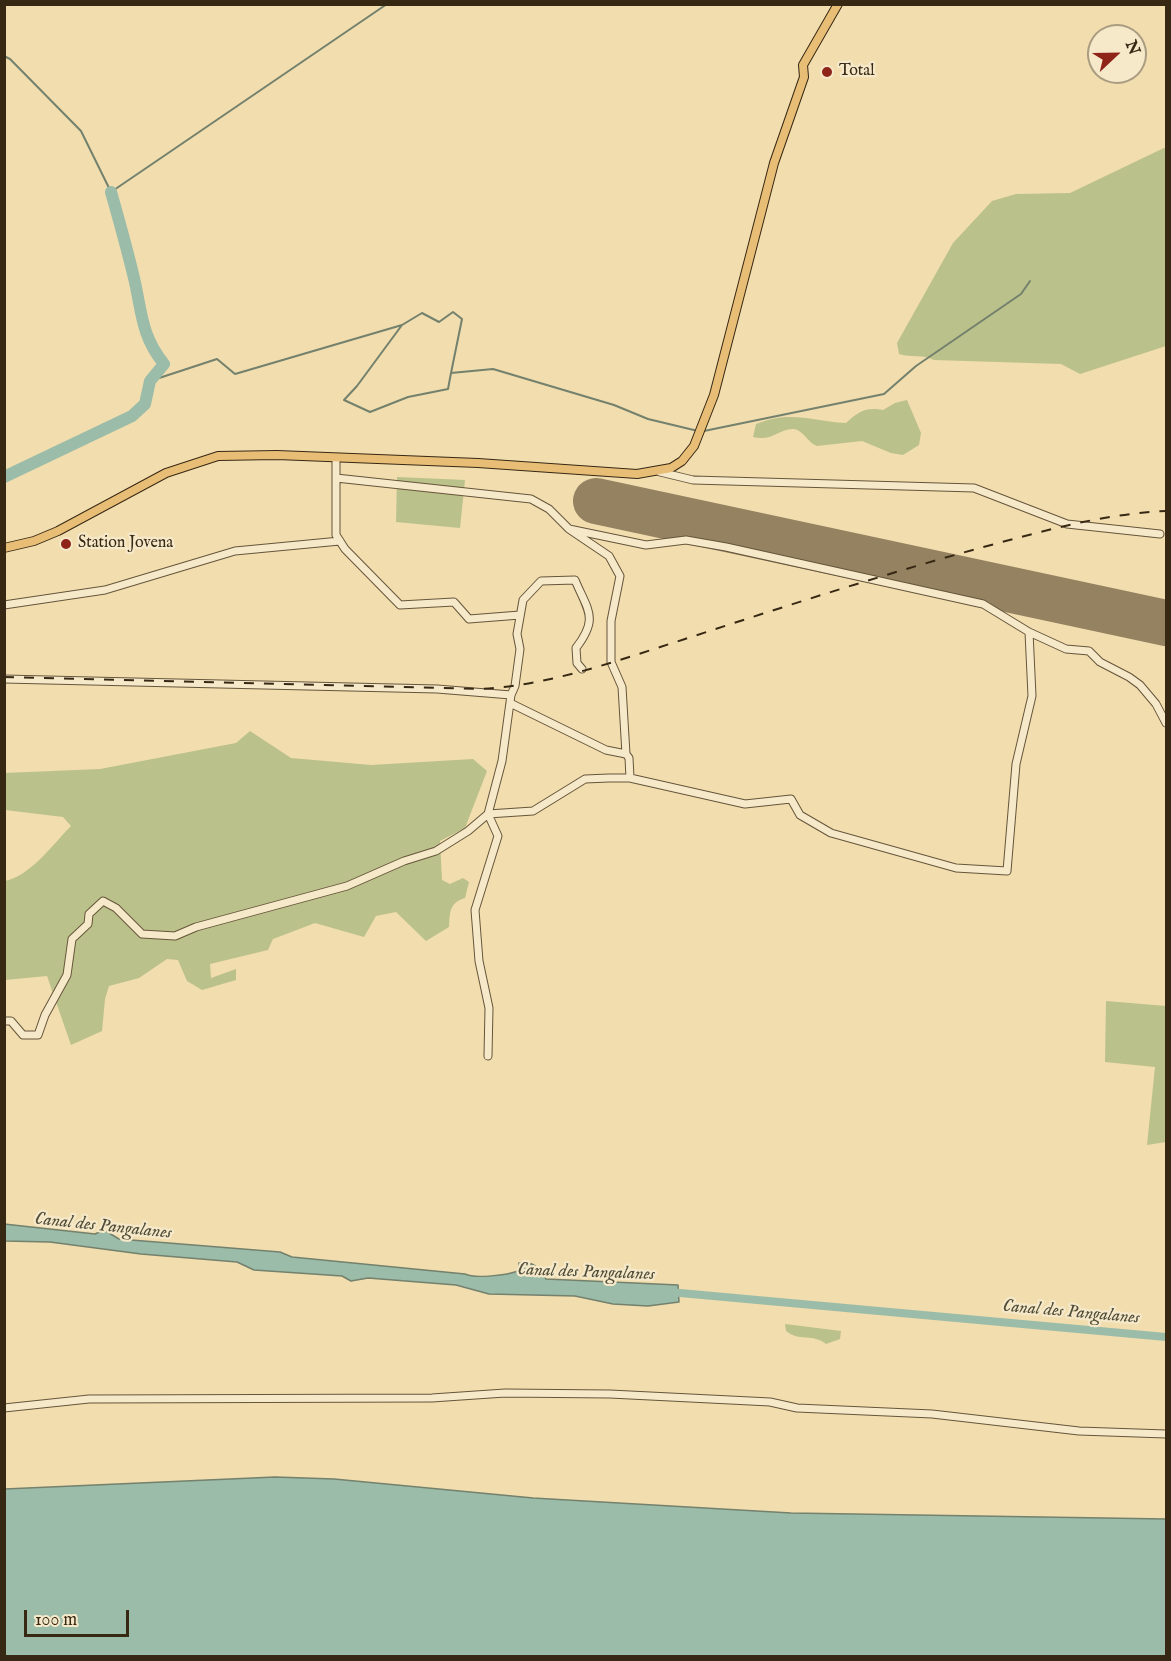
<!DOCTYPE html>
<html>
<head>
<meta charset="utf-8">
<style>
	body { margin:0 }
	#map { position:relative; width:1171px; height:1661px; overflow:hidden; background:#f1ddae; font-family:"IM FELL English",serif }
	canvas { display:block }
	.frame { position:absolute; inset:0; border:6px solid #372814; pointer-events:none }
	.north { position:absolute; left:1087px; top:24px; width:60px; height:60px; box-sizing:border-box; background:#f6e9ca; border:2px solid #aa9c81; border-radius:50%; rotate:68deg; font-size:16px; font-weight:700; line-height:24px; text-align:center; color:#372814 }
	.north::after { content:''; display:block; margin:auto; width:21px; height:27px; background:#8f2418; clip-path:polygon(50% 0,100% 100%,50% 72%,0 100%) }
	.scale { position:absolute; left:24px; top:1610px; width:105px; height:27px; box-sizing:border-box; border:3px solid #372814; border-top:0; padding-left:8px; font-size:18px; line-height:21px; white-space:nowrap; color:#372814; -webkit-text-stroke:4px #f6e9ca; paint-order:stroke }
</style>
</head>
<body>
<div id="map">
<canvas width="1171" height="1661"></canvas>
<div class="frame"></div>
<div class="north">N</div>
<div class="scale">100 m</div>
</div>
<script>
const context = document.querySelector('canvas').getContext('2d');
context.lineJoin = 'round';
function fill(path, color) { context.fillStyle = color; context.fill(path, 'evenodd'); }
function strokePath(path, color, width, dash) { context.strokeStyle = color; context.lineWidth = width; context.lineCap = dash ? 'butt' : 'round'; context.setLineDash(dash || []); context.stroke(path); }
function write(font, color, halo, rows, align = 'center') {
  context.font = font + ' "IM FELL English",serif'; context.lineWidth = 4.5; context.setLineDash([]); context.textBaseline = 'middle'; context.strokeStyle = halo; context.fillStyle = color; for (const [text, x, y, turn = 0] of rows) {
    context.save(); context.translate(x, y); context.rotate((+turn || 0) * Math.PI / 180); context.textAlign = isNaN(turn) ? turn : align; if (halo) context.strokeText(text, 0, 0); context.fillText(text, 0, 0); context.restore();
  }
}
const green = new Path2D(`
	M1166 147V346L1080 374 1061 364 934 360C922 354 912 358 899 354L897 343 953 243 992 201 1016 194 1070 193Z
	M907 400 921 433 919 445 903 455 891 453 862 441 817 446C808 443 803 430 794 429 779 428 773 442 753 437L756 424C792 410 809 421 846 423 859 411 866 407 883 410L895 403Z
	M397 477 465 480 460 528 396 522Z
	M250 731 291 758 371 765 473 759 487 771 465 828 440 841 442 880 450 884 463 878 469 882 465 898C449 903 450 912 449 927L426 941 396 912 376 916 364 937 315 923 273 939 268 950 210 964 211 978 236 969V980L202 990 187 981 178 960 167 959 139 978 109 986 105 999 102 1031 71 1045 47 976 5 980 4 881C30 877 53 844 71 826L63 817 5 810 4 773 100 769 236 743Z
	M1106 1001 1166 1006V1142L1147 1145 1155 1067 1105 1062Z
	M785 1324 841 1331 840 1339 826 1344C813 1333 799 1342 786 1331Z`);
const water = new Path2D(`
	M4 1224 95 1234 104 1230 119 1239 280 1252 292 1257 465 1274C475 1279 508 1275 518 1271L519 1263C534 1261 538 1267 546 1279L678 1285 679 1302 648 1306 613 1304 575 1296 489 1294 456 1285 368 1278 351 1281 342 1276 254 1270 237 1262 141 1254 50 1242 5 1241Z
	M275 1477 334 1479 533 1498 791 1513 1166 1519V1656H5V1489Z`);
const stream = new Path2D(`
	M4 56 10 59 81 131 111 192 387 4
	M402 325 357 386 344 400 370 412 408 397 448 389 451 373
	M150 381 217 359 235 374 402 325 422 313 439 322 453 312 462 319 451 373 493 369 614 405 648 419 698 431
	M704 431 884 394 916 366 1021 294 1030 281`);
const canal = new Path2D(`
	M669 1292 1166 1337`);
const river = new Path2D(`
	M4 477 132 416 145 404 150 381 164 364C141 336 142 312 134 278 127 249 119 220 111 192`);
const runway = new Path2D(`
	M596 501 1166 623`);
const minor = new Path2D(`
	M336 459V535L345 549 400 605 454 602 469 619 520 615
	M660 472 693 480 974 488 1067 524 1160 534
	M336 478 531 499 549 509 569 529 609 556 620 576 611 621V662L622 687 626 754 629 758 630 778
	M569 529 646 545 686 540 726 547 983 604 1029 632 1066 649 1089 651 1100 662 1129 677 1140 685 1156 704 1166 723
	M4 605 105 590 235 551 340 541
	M4 679 437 689 511 695
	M510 703 606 750 626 754
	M4 1021H11L23 1035H38L45 1015 67 975 72 939 88 924 89 914 103 901 116 908 142 934 175 936 196 927 347 886 404 861 436 851 468 831 488 814 502 761 511 695 515 686 520 649 517 634 523 600 541 581 575 580C588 611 599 618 576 648L577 663 582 669
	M488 1056 489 1008 479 961 475 910 498 836 488 814 533 811 585 779 609 778H630L745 804 791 799 800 815 831 833 956 868 1007 871 1016 764 1032 696 1029 632
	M4 1408 89 1399 432 1398 505 1393 610 1394 770 1402 797 1408 932 1414 1079 1431 1166 1434`);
const major = new Path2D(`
	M4 548 34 541 58 531 166 473 218 456 277 455 478 463 637 474 671 468 682 461 694 446 714 395 774 163 804 77 803 65 838 4`);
const rail = new Path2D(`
	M4 677 479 689C549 686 619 660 685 639 783 607 881 575 980 548 1043 531 1102 514 1166 511`);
const markers = [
	[827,72,6,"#8f2418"],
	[66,544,6,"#8f2418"]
];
const poiNames = [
	["Total",839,72],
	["Station Jovena",78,544]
];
const waterNames = [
	["Canal des Pangalanes",103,1227,6],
	["Canal des Pangalanes",586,1273,2],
	["Canal des Pangalanes",1071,1313,5]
];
fill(green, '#bbc18a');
fill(water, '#9bbca9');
strokePath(water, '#73816d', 1.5);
strokePath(stream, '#73816d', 2);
strokePath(canal, '#9bbca9', 8);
strokePath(river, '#9bbca9', 12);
strokePath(runway, '#948261', 46);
strokePath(minor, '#66553a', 9);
strokePath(major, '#372814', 10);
strokePath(minor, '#f6e9ca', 7);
strokePath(major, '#e8be77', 8);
strokePath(rail, '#372814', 2, [10, 10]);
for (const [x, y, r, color] of markers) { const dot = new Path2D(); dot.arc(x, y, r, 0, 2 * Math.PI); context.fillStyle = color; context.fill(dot); strokePath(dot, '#f6e9ca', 2); }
write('16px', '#372814', '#f6e9ca', poiNames, 'left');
write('italic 18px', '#504d39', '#f6e9ca', waterNames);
</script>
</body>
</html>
